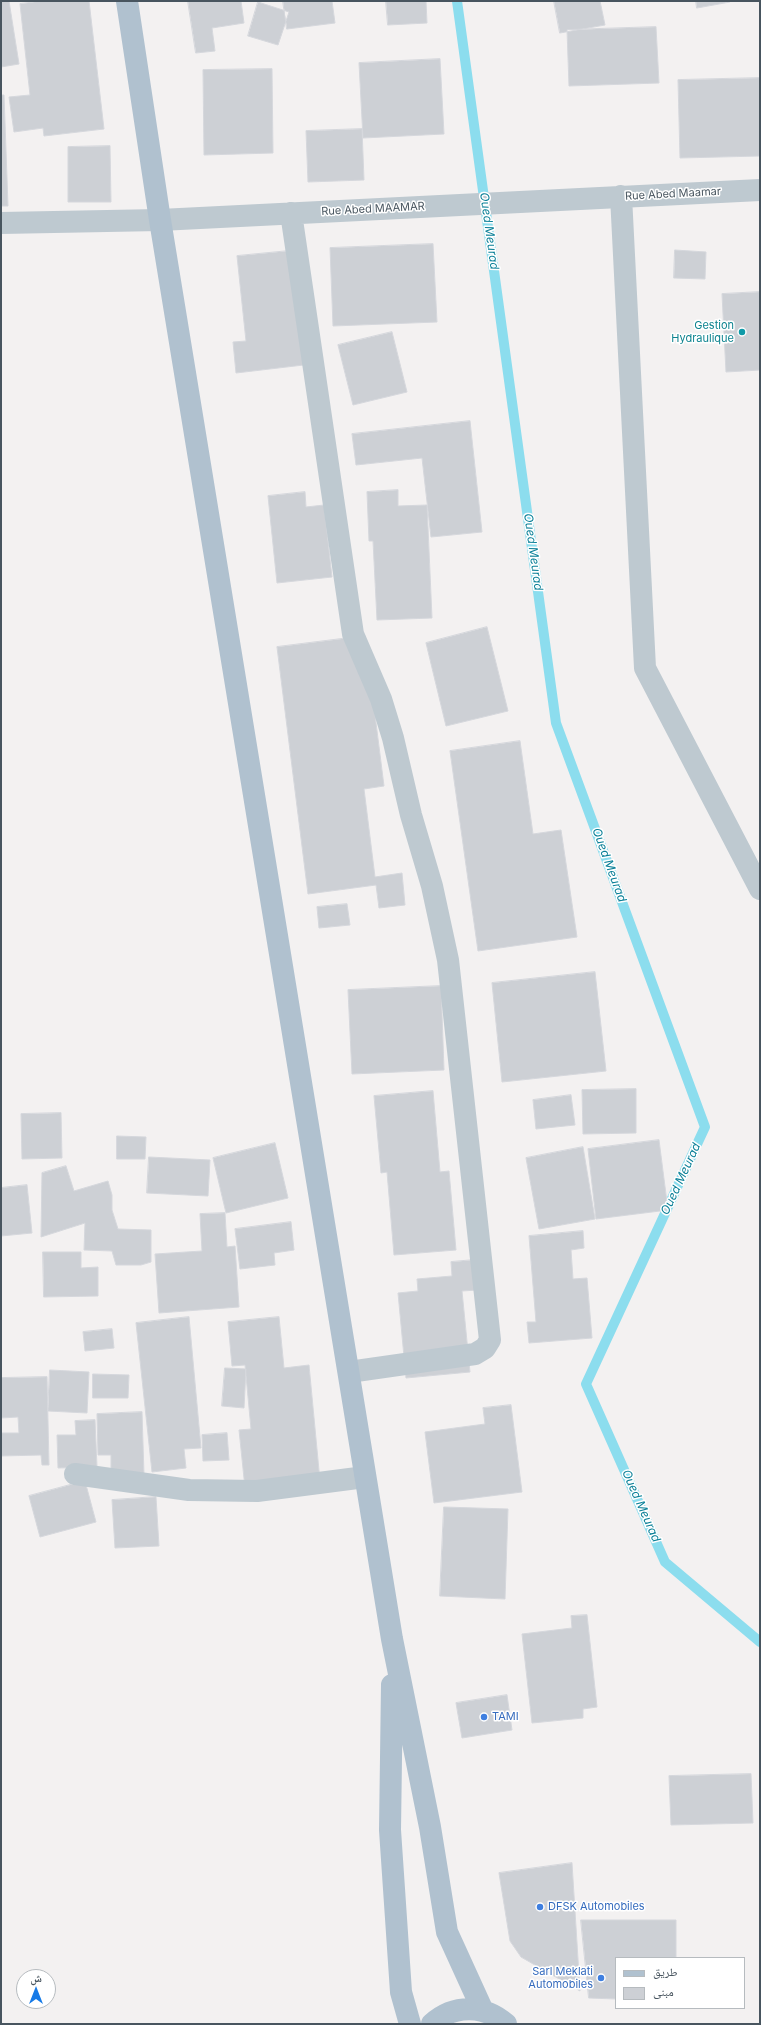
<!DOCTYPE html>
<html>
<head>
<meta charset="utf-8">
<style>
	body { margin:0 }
	#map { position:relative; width:761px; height:2025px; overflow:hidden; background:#f3f1f1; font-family:Inter,"Noto Naskh Arabic",sans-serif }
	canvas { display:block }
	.frame { position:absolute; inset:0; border:2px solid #48555f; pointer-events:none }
	.legend { position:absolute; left:615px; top:1957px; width:130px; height:52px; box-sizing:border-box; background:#fff; border:1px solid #b6bbbf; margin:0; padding:5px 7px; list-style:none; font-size:12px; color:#48555f }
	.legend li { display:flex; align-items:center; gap:8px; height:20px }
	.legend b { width:20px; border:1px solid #b6bbbf }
	.north { position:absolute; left:16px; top:1969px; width:40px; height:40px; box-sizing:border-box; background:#fff; border:1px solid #b6bbbf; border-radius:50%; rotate:0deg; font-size:11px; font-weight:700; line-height:16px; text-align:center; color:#48555f }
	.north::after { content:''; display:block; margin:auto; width:14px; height:18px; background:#167ae7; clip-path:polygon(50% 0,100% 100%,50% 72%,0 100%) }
</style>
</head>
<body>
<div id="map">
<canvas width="761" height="2025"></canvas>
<div class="frame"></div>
<ul class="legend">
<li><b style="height:5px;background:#b0c1cf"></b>طريق</li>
<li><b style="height:11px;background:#cdd0d5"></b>مبنى</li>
</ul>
<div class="north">ش</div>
</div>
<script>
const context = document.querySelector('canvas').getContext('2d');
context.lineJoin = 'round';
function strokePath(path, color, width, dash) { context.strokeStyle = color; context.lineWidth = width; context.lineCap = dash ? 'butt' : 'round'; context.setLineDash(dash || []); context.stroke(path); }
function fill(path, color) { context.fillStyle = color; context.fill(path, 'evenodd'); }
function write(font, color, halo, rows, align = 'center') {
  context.font = font + ' Inter,sans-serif'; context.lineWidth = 3; context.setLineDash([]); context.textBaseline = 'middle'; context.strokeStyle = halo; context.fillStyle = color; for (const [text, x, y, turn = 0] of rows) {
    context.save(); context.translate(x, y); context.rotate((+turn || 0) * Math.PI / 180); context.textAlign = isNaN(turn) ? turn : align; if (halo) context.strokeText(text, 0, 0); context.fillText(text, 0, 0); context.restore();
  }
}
const stream = new Path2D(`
	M457 1 556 723 705 1127 586 1384 665 1562 760 1642`);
const building = new Path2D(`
	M1 1H9L19 64 1 67Z
	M42 1H89L104 129 44 136 43 128 14 132 9 97 30 95 20 4Z
	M188 1H241L244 23 212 28 215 51 196 53Z
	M283 1H332L335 23 287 29Z
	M386 1H426L427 23 388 25Z
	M554 1H600L605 25 560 33Z
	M696 1H730V2L697 8Z
	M258 2 289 12 278 45 248 36Z
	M656 27 659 83 569 86 567 30Z
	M440 59 444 134 363 138 359 63Z
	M272 69 273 153 204 155 203 70Z
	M760 78V156L680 158 678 80Z
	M1 95H4L8 206H1Z
	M362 129 364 180 308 182 306 131Z
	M110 146 111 202H68V147Z
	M433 244 437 322 333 326 330 248Z
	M299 250 312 364 236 373 233 342 246 341 237 256Z
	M675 250 706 252 705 279 674 278Z
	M760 292V370L726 372 722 294Z
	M392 332 407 392 353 405 338 345Z
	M470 421 482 532 431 537 422 458 356 465 352 434Z
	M398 490V506L427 505 432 618 377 620 373 541H369L367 492Z
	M305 492 306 507 324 505 332 577 277 583 268 496Z
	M487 627 508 711 446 726 426 643Z
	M365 636 384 786 364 789 375 877 402 873 405 905 379 908 376 885 308 894 277 647Z
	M520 741 533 834 561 830 577 937 478 951 450 751Z
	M347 904 350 925 319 928 317 907Z
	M595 972 606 1071 502 1082 492 983Z
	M441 986 444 1070 352 1074 348 990Z
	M636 1089V1133L583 1134 582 1090Z
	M433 1091 440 1172 449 1171 456 1250 394 1255 387 1172 381 1173 374 1096Z
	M571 1095 575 1125 536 1129 533 1100Z
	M61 1113 62 1158 22 1159 21 1114Z
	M117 1136 146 1137 145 1159H117Z
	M659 1140 668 1210 596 1219 588 1149Z
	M275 1143 288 1198 226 1213 213 1158Z
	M583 1147 595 1219 539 1229 526 1158Z
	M149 1157 210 1160 208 1196 147 1193Z
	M66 1166 74 1191 108 1181 112 1195V1210L118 1229 151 1230V1262L141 1265H116L112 1251 84 1250 85 1223 41 1237 42 1173Z
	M27 1185 32 1233 1 1236V1188Z
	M225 1213 227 1247 235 1246 239 1307 159 1313 155 1254 202 1251 200 1214Z
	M291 1222 294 1250 274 1253 275 1265 240 1269 235 1229Z
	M583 1231 584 1248 571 1250 573 1279 587 1278 592 1338 529 1343 527 1322H536L529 1236Z
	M43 1252H81V1268L98 1267V1296L44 1297Z
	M474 1260 477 1290 462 1291 470 1372 406 1378 398 1293 418 1291 417 1279 452 1276 451 1262Z
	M189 1317 201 1448 184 1449 186 1468 152 1472 136 1323Z
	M279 1317 284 1368 309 1365 320 1481 245 1488 239 1430 251 1429 245 1365 232 1366 228 1322Z
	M112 1329 114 1348 85 1351 83 1332Z
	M225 1368 246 1369 244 1408 222 1406Z
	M50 1370 89 1372 87 1413 48 1411Z
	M93 1374 129 1375 128 1398H93Z
	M47 1377 49 1465H42L41 1455 1 1456V1433H19L18 1417 1 1418V1378Z
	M511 1405 522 1492 434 1503 425 1432 485 1424 483 1408Z
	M142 1412 144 1475 111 1476V1455H98L97 1414Z
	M95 1420 97 1467 58 1468 57 1435H76L75 1421Z
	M227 1433 229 1460 203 1461 202 1435Z
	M85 1481 96 1522 40 1537 29 1496Z
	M156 1497 159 1546 115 1548 112 1500Z
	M444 1507 508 1509 505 1599 440 1596Z
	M587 1615 597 1707 583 1709V1718L532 1723 522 1634 572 1628 571 1616Z
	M507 1695 512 1730 462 1738 456 1703Z
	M751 1774 753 1823 671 1825 669 1776Z
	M572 1863 580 1991 521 1957 510 1941 499 1873Z
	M581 1920H676V1958H616V1999L589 1998Z`);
const street = new Path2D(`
	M621 196 645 668 760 889
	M291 213 353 634 381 699 393 738 411 815 432 886 448 960 490 1340 485 1348 475 1354 349 1372
	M1 223 160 220 760 190
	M75 1474 189 1490 257 1491 365 1477`);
const primary = new Path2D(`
	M127 1 160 220 392 1639 430 1827 447 1932 483 2011
	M392 1685 390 1830 401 1992 410 2024
	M432 2024C454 2004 485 2005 506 2024`);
const markers = [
	[742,332,4,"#0f9aa8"],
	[484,1717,4,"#3f7fe0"],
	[540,1907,4,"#3f7fe0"],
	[601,1978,4,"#3f7fe0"]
];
const streetNames = [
	["Rue Abed Maamar",673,194,-3],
	["Rue Abed MAAMAR",373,209,-3]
];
const cultureNames = [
	["Gestion",734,326],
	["Hydraulique",734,339]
];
const shopNames = [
	["TAMI",492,1717],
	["DFSK Automobiles",548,1907],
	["Sarl Meklati",593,1972,"right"],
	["Automobiles",593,1985,"right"]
];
const waterNames = [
	["Oued Meurad",489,231,82],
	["Oued Meurad",533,552,82],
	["Oued Meurad",609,865,70],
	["Oued Meurad",681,1179,-65],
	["Oued Meurad",641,1506,66]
];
strokePath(stream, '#8cddee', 10);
fill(building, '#cdd0d5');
strokePath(building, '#d5d7dc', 1);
strokePath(street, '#bec9d0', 22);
strokePath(primary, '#b0c1cf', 22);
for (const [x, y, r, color] of markers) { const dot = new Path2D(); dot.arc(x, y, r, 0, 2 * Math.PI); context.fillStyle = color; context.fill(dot); strokePath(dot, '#fff', 1.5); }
write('11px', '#48555f', '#fff', streetNames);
write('11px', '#0d838f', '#fff', cultureNames, 'right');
write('11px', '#366cbe', '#fff', shopNames, 'left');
write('italic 12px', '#0b8098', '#fff', waterNames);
</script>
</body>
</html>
